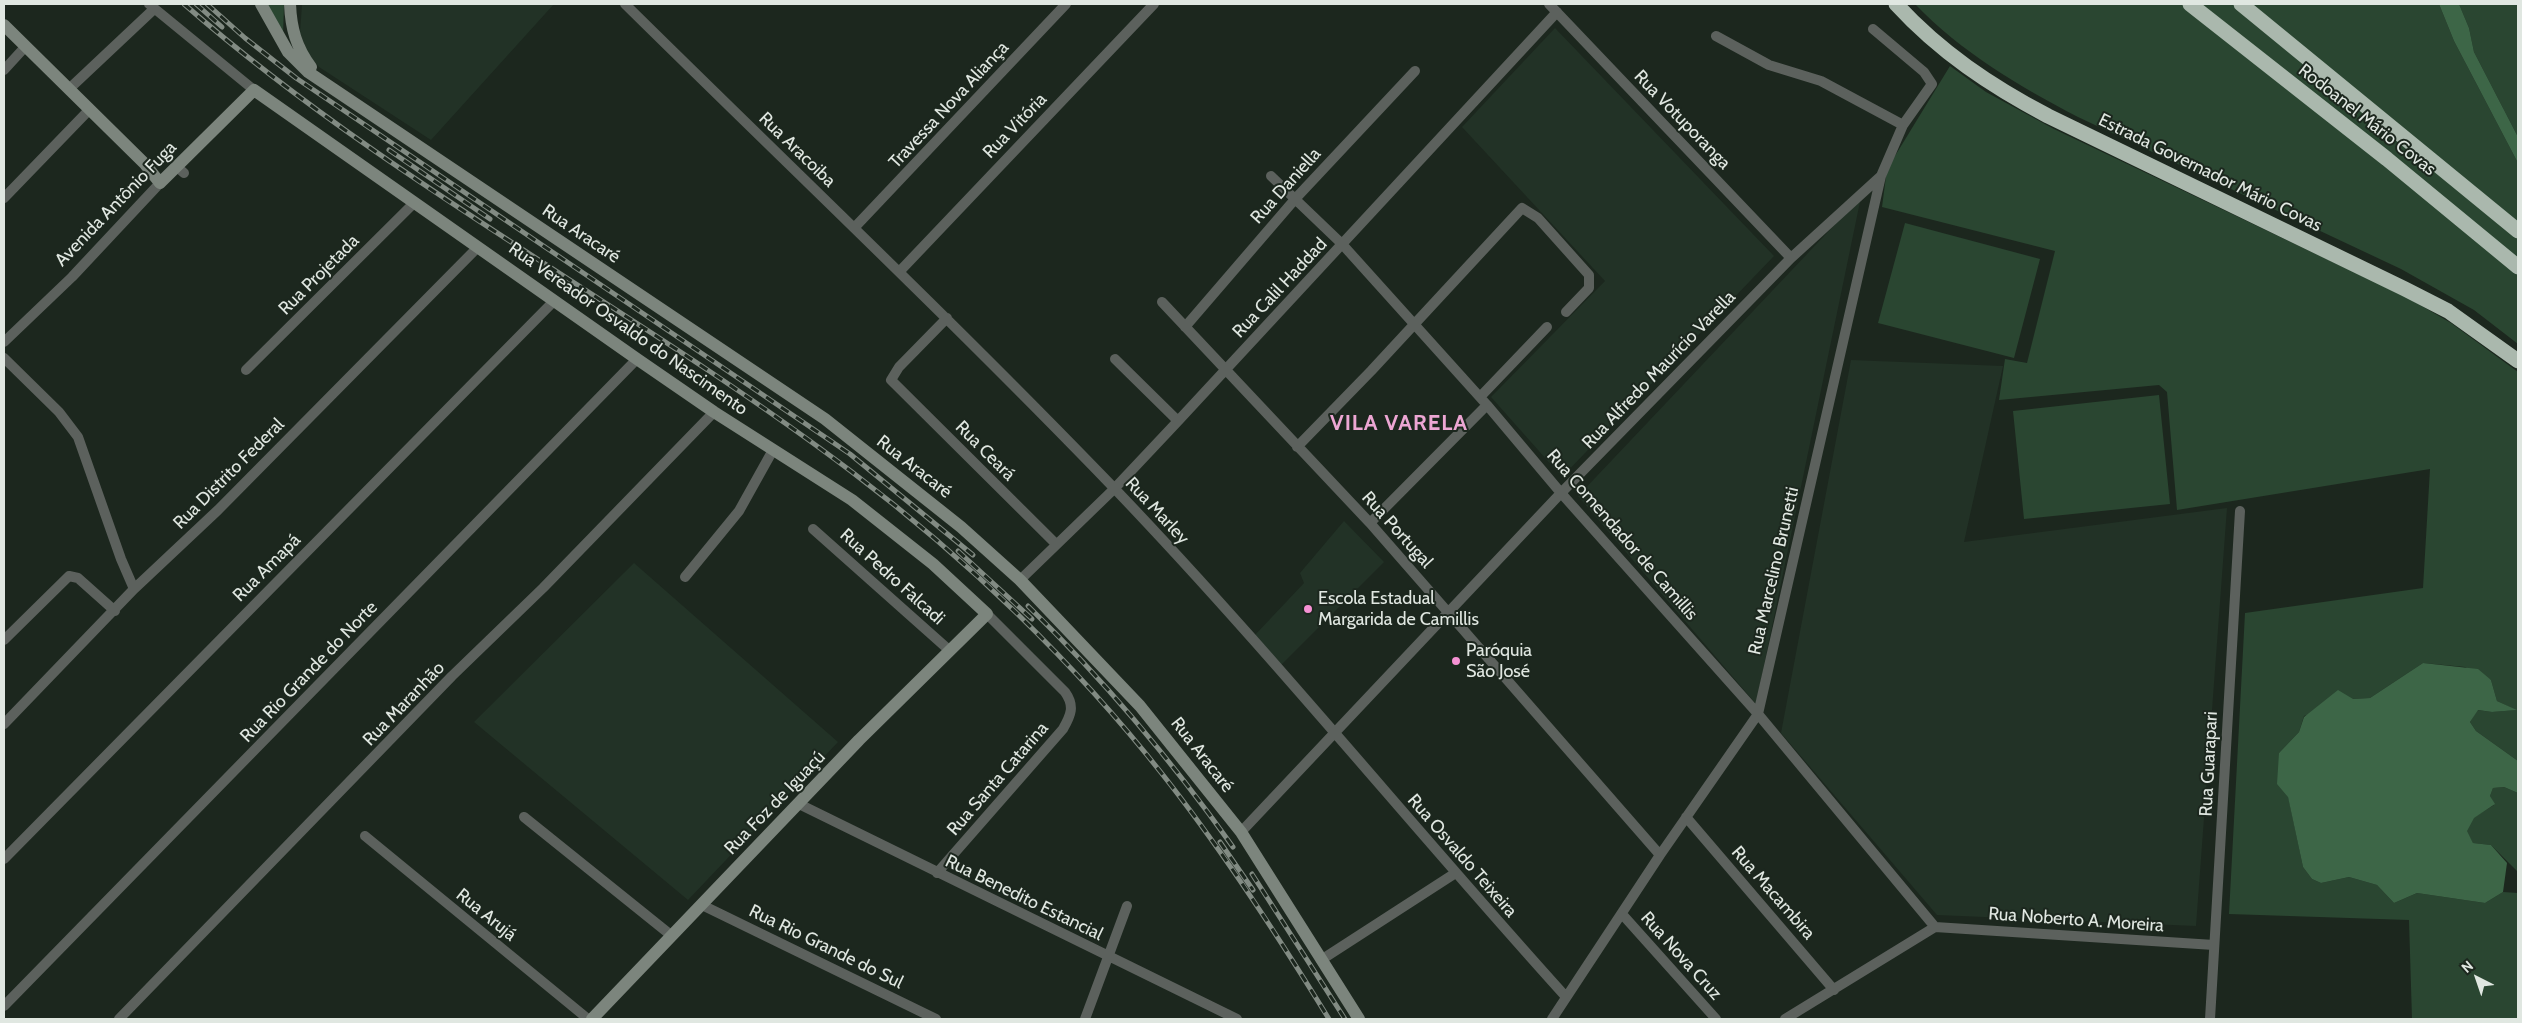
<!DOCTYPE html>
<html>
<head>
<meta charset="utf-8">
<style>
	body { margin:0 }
	#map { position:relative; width:2522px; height:1023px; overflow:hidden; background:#1c271e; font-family:Cabin,sans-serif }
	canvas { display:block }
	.frame { position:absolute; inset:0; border:5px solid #e0e7e1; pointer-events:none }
	.north { position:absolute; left:2452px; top:953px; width:50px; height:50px; -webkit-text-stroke:4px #1c271e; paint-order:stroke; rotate:319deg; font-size:14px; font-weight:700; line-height:20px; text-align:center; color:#e0e7e1 }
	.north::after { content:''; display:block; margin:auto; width:18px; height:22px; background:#e0e7e1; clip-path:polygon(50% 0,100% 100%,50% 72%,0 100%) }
</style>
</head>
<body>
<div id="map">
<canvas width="2522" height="1023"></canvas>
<div class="frame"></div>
<div class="north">N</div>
</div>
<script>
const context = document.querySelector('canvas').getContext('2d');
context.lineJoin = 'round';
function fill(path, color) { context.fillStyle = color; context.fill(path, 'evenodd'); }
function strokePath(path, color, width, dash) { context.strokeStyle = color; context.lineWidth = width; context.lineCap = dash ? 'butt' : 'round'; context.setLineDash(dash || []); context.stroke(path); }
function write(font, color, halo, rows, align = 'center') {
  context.font = font + ' Cabin,sans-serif'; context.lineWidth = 4; context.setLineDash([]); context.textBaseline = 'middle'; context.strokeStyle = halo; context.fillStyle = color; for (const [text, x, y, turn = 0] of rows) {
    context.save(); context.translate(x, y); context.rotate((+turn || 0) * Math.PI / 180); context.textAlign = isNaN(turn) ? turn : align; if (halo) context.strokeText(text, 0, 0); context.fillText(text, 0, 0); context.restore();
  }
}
const built = new Path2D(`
	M302 4H554L431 140 319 67 308 54 300 33Z
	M1555 28 1774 256 1562 477 1491 397 1605 281 1462 127Z
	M1861 197 1756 704 1578 496Z
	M1851 360 2003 366 1964 542 2227 508 2196 926 1937 915 1781 733Z
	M1344 521 1384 562 1281 665 1255 635 1304 583 1300 573Z
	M634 563 838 742 688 900 474 722Z`);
const green = new Path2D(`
	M265 4H284L283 36Z
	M1915 4H2439L2454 41 2518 163V344L2474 310 2401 269 2078 117C2019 86 1962 53 1915 4Z
	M2459 4H2518V137L2474 52 2469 28Z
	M1950 66 1986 92 2054 129 2408 298 2451 323 2518 372V761L2476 731 2470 722 2477 710 2492 712 2516 710 2497 701 2491 680 2465 667 2423 663 2370 698 2353 699 2304 716 2299 732 2279 753 2303 867 2312 879 2321 883 2349 877 2377 885 2394 903 2417 893 2485 903 2503 892 2518 893V1019H2412L2409 920 2229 914 2245 613 2423 588 2430 469 2177 510 2167 392 2159 385 1999 400 2005 359 2027 363 2055 251 1882 207 1887 169Z
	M1905 223 2040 259 2014 358 1878 323Z
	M2159 395 2170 504 2024 519 2013 411Z
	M2504 787 2518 793V872L2491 845 2473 843 2466 831 2473 818 2494 805 2490 796 2493 788Z`);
const water = new Path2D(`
	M2439 4H2459L2469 28 2474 52 2518 137V163L2454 41Z
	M2423 663 2478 669 2491 680 2497 701 2517 710 2492 712 2478 710 2470 722 2476 731 2518 761V793L2504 787 2493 788 2490 796 2495 804 2474 818 2467 831 2473 843 2491 845 2507 863 2503 892 2485 903 2417 893 2394 903 2377 885 2349 877 2321 883 2312 879 2303 867 2288 797 2277 784 2279 753 2299 732 2304 717 2338 690 2353 699 2370 698Z`);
const street = new Path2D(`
	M149 4 254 90
	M625 4C788 165 955 323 1114 488 1271 652 1414 829 1566 997
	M1549 4 1791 258
	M1716 36 1769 65 1821 81 1903 125
	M4 70 25 47
	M69 89 154 9
	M176 166 184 173
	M1271 176 1342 244 1487 405 1561 493 1758 714 1935 927
	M4 198 90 109
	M855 227 1066 4
	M900 271 1154 4
	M1162 302 1370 523 1660 855
	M947 318 899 367 891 380 1056 544
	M1185 327 1296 198 1415 71
	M4 342 72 277 160 183
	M4 358 59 412 78 437 121 559 134 589
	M1115 359 1178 421
	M246 370 414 203
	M1480 397 1547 327
	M1297 447 1371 371 1522 208 1538 218 1589 275V288L1566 312
	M1370 523 1487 405
	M813 529 949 650
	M685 577 739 511 773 450
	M1020 580 1114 489 1178 421 1557 12
	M4 640 69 576 78 578 115 611
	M4 724 134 589 218 510 478 247
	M799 804 1237 1019
	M524 817 672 936
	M1686 817 1834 990
	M1241 832 1561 493 1791 258 1881 176
	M365 836 588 1019
	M4 859 554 301
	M937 873 1063 729C1071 715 1075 706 1065 692L987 614
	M702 905 936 1019
	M1622 914 1716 1019
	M1935 927 2214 945
	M1321 960 1454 874
	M4 1006 637 359
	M119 1019 452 676 543 588 714 412
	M1085 1019 1127 906
	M1552 1019 1660 855 1758 714 1881 176 1903 125 1932 84 1924 72 1873 29
	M1785 1019 1935 927
	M2210 1019 2240 511`);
const secondary = new Path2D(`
	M261 4 288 52 308 72 825 419 961 527 1020 580 1140 706 1241 832 1359 1019
	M290 4C291 28 296 47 311 67
	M4 25 145 164 160 183 254 90 637 359 714 412 852 500 933 564 987 614 859 740 592 1019`);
const highway = new Path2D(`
	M1896 4C1940 52 1991 86 2048 116L2405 289 2448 311 2518 361
	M2190 4 2387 159 2518 267
	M2241 4 2518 231`);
const rail = new Path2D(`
	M184 4C389 183 635 308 852 472 966 558 1075 663 1163 775 1223 851 1278 936 1329 1019
	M196 4 222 27
	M207 4 245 38 296 78 850 454 973 555
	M389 150 490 219
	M958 551 1032 619
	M1028 606C1104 680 1172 761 1233 847
	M1220 842 1253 890
	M1252 874 1345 1019`);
const markers = [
	[1308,609,5,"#f591d3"],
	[1456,661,5,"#f591d3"]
];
const streetNames = [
	["Travessa Nova Aliança",949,105,-47],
	["Rua Votuporanga",1682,120,46],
	["Rodoanel Mário Covas",2367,120,38],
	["Rua Vitória",1015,126,-46],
	["Rua Aracoiba",797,150,44],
	["Estrada Governador Mário Covas",2210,173,26],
	["Rua Daniella",1286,186,-48],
	["Avenida Antônio Fuga",116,204,-46],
	["Rua Aracaré",581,234,34],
	["Rua Projetada",319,275,-45],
	["Rua Calil Haddad",1280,288,-47],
	["Rua Vereador Osvaldo do Nascimento",628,329,35],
	["Rua Alfredo Maurício Varella",1659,370,-46],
	["Rua Ceará",985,451,45],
	["Rua Aracaré",914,467,38],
	["Rua Distrito Federal",229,474,-45],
	["Rua Marley",1157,511,47],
	["Rua Portugal",1397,530,48],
	["Rua Comendador de Camillis",1622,535,49],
	["Rua Amapá",267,568,-45],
	["Rua Marcelino Brunetti",1774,571,-77],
	["Rua Pedro Falcadi",892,577,42],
	["Rua Rio Grande do Norte",309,672,-46],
	["Rua Maranhão",404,704,-46],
	["Rua Aracaré",1202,755,52],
	["Rua Guarapari",2209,764,-87],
	["Rua Santa Catarina",998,779,-49],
	["Rua Foz de Iguaçú",775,803,-46],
	["Rua Osvaldo Teixeira",1462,856,49],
	["Rua Macambira",1773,893,49],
	["Rua Benedito Estancial",1024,898,26],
	["Rua Arujá",486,915,39],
	["Rua Noberto A. Moreira",2076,920,4],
	["Rua Rio Grande do Sul",826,947,26],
	["Rua Nova Cruz",1681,956,48]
];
const poiNames = [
	["Escola Estadual",1318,599],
	["Margarida de Camillis",1318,620],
	["Paróquia",1466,651],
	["São José",1466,672]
];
const districtNames = [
	["VILA VARELA",1399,424]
];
fill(built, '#223226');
fill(green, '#2a4631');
fill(water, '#3d6647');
strokePath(street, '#5c615d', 10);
strokePath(secondary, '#7c857d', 12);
strokePath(highway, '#aab8ad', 15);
strokePath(rail, '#828b83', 5);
strokePath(rail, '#1c271e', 3, [9]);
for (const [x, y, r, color] of markers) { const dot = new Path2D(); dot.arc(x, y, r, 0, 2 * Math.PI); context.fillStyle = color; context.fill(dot); strokePath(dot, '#1c271e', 2); }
write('18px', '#e0e7e1', '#1c271e', streetNames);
write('18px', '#e0e7e1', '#1c271e', poiNames, 'left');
context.letterSpacing = '1px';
write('bold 22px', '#eca6d3', '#1c271e', districtNames);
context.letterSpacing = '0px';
</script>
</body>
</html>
